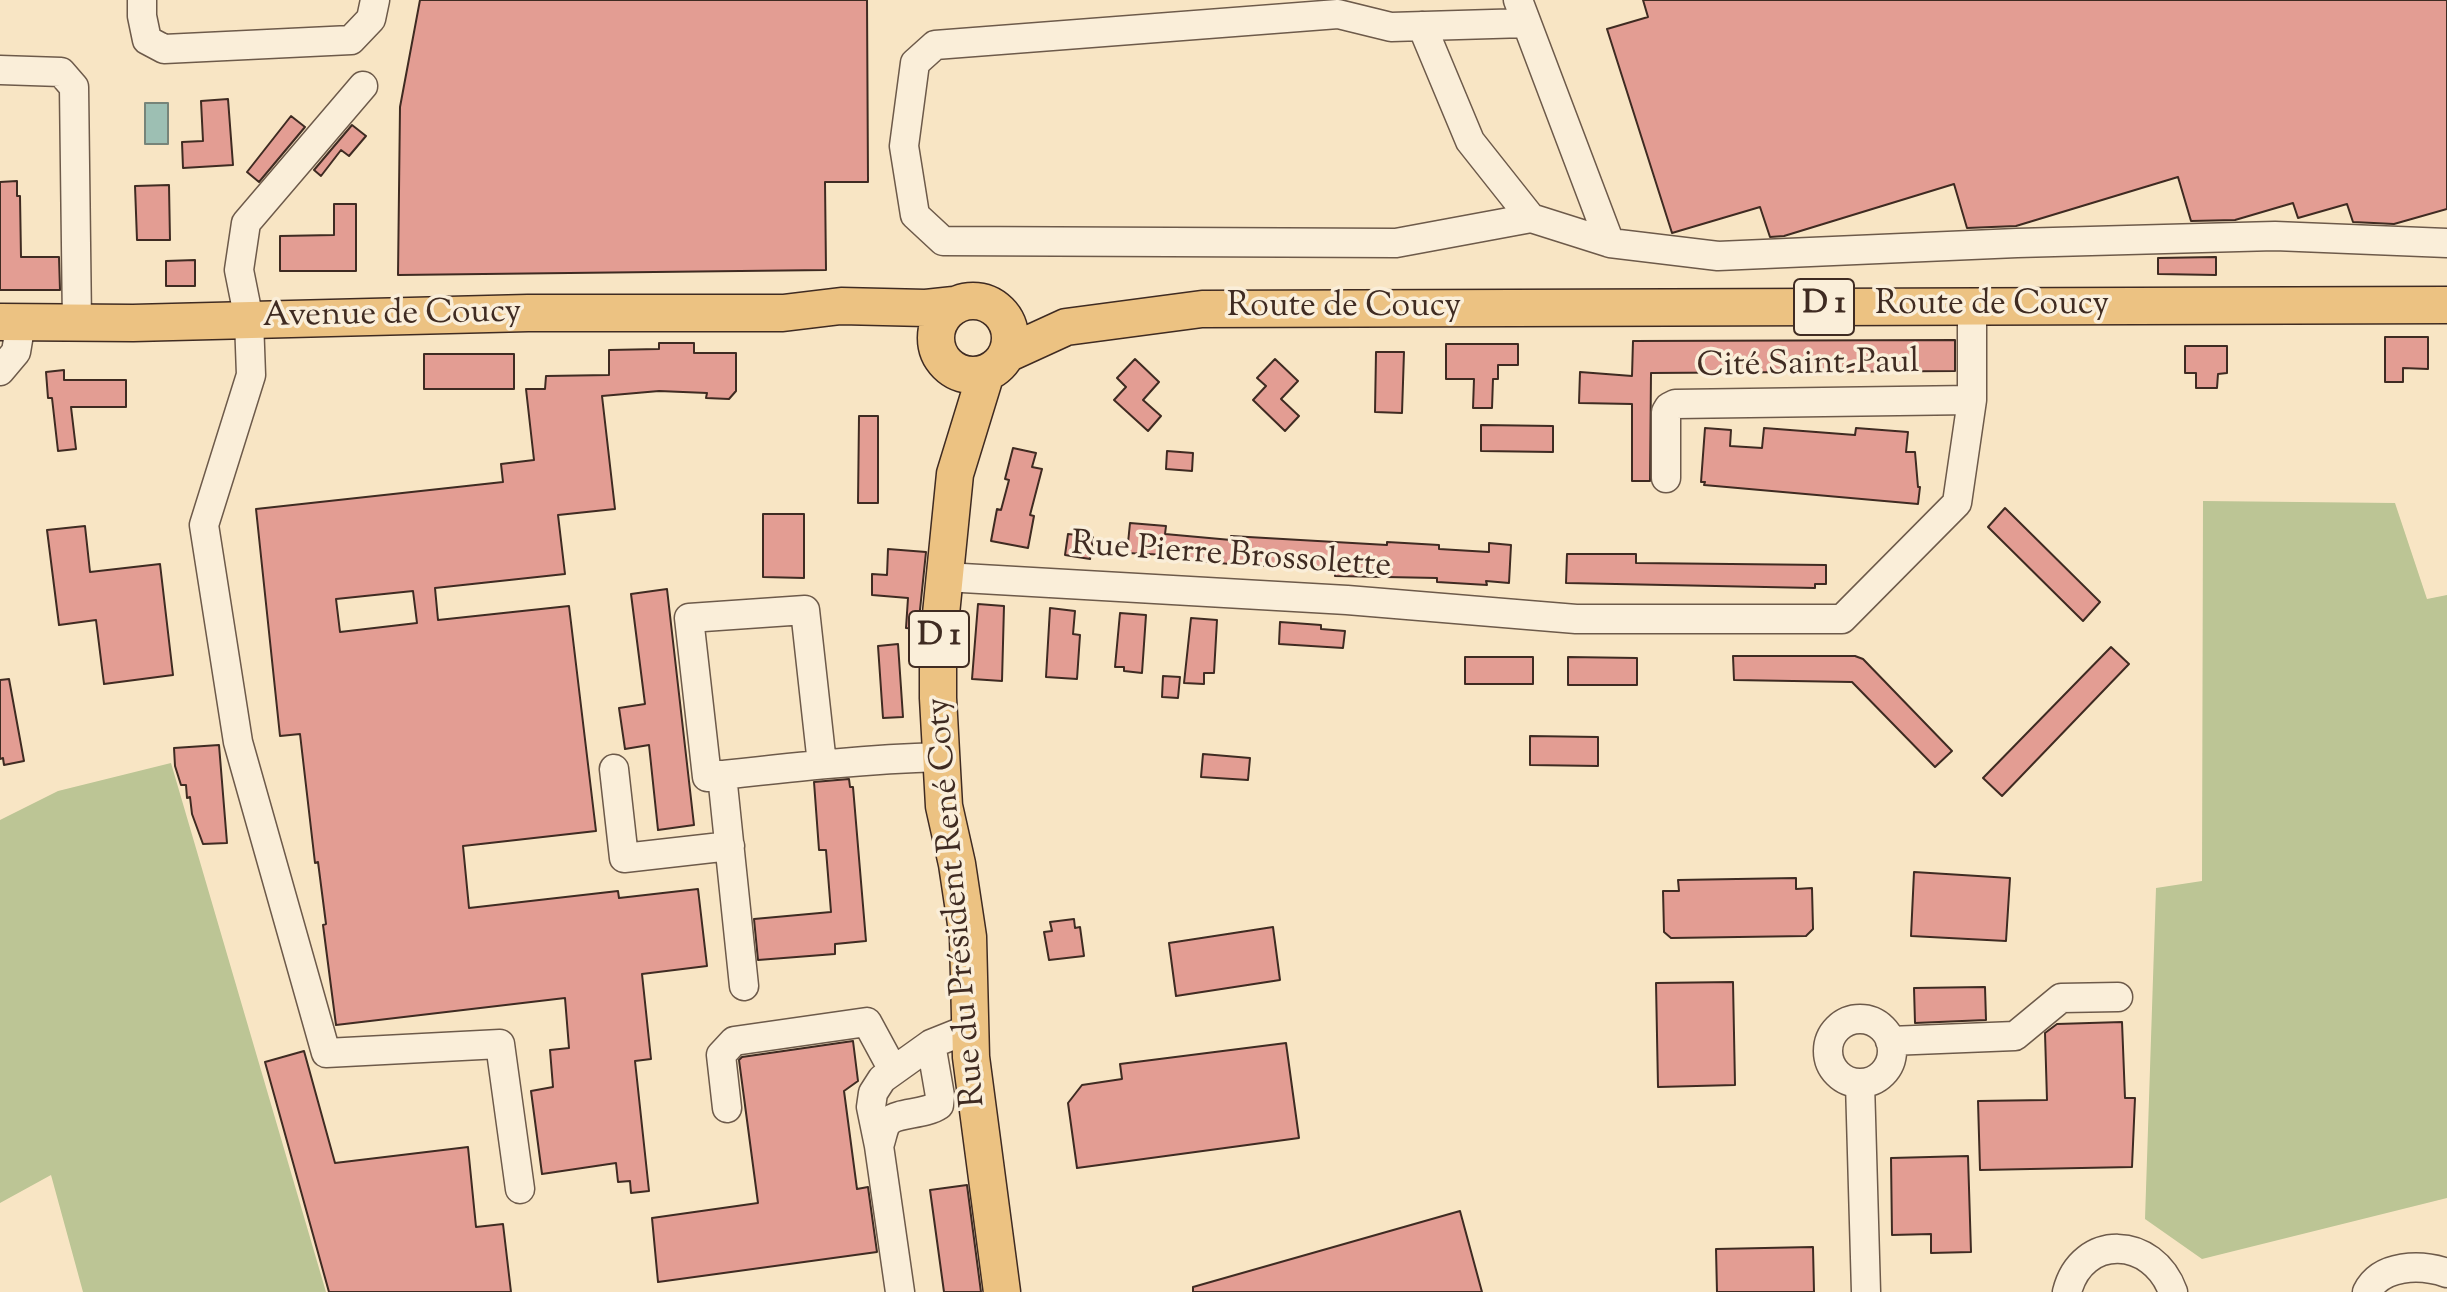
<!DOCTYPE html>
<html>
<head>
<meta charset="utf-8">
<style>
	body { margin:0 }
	canvas { display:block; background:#f8e5c4 }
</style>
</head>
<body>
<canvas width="2447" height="1292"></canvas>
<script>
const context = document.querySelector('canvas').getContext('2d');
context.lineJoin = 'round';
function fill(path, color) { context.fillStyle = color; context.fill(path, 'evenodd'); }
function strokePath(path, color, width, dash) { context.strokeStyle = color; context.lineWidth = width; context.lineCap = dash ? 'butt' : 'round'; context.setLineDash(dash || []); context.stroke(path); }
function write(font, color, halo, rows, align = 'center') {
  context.font = font + ' "Sorts Mill Goudy",serif'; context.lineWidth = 7; context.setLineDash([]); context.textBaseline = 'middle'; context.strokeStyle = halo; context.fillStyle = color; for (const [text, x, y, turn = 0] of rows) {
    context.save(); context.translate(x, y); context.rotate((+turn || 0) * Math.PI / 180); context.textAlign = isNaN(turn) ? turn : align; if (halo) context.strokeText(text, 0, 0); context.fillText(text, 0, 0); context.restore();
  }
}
const green = new Path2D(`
	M2203 501 2395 503 2427 599 2447 595V1198L2202 1259 2145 1219 2156 888 2202 881Z
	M171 763 326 1292H83L51 1175 0 1203V820L58 791Z`);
const water = new Path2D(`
	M145 103H168V144H145Z`);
const building = new Path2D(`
	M420 0H867L868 182H825L826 270 398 275 400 107Z
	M1643 0H2447V209L2394 224 2353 222 2347 204 2298 218 2293 203 2235 220 2191 221 2178 177 2016 226 1967 228 1954 184 1784 236 1770 237 1760 207 1672 233 1607 29 1648 17Z
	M228 99 233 165 183 168 182 142 203 141 201 101Z
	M291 116 305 127 259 182 247 172Z
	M352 125 366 136 349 156 341 150 321 176 314 170Z
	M17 181V196H20L21 257H59L60 290H0V182Z
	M169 185 170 240H137L135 186Z
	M334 204H356V271H280V236L334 235Z
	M2216 257V275L2158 274V258Z
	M195 260V286H166V261Z
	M2385 337H2428V369L2403 368V382H2385Z
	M1955 340V371L1651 373 1650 481H1632V404L1579 403 1580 372 1632 376 1633 341Z
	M659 343H694V353H736V391L729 399 706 398 707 393 659 391 602 396 615 509 558 515 565 574 435 588 438 620 569 606 596 831 463 846 469 908 618 891 619 898 698 889 707 966 642 974 651 1059 635 1061 649 1191 631 1193 630 1181 618 1182 616 1163 542 1174 531 1091 553 1087 550 1050 569 1048 565 998 336 1025 323 925 326 924 318 862 315 863 300 734 280 736 256 509 503 482 501 464 534 460 526 389H545L546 376 609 375V350L659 349ZM413 591 417 623 340 632 336 599Z
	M1446 344H1518V365H1498V379H1493L1492 408H1473L1474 379H1446Z
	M2185 346H2227V373L2218 374 2217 388H2196V373H2185Z
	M1376 352H1404L1402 413 1375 412Z
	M424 354H514V389H424Z
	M1135 359 1159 382 1143 400 1161 416 1148 431 1114 400 1126 387 1117 378Z
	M1275 359 1298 381 1281 399 1299 416 1285 431 1253 400 1266 386 1257 378Z
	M64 370V380H126V407H71L76 449 58 451 52 398H48L46 372Z
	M859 416H878V503H858Z
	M1481 425 1553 426V452L1481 451Z
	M1705 428 1731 430 1730 446 1762 448 1764 428 1855 435 1856 428 1908 432 1906 452H1915L1918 487H1920L1918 504 1704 485 1705 482H1701Z
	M1013 448 1036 453 1032 467 1042 469 1030 515 1034 516 1028 548 991 541 997 509 1001 510 1009 480 1005 479Z
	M1167 451 1193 453 1192 471 1166 469Z
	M2005 508 2100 602 2083 621 1988 527Z
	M763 514H804V578L763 577Z
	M1130 523 1166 526 1165 534 1231 540V536L1387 545V542L1439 545V549L1489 552V543L1511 545 1509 583 1486 581 1487 585 1437 582V578L1335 576V570L1230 564 1187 560V556L1127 553Z
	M85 526 90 572 160 564 173 675 104 684 96 620 59 625 47 530Z
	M1068 534 1093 537 1090 559 1065 555Z
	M888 549 926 552 918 629 906 628 908 598 872 595V574L887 575Z
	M1567 554H1636V563L1826 565V584H1815V588L1566 583Z
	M667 589 694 825 658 830 649 745 625 749 619 708 645 704 631 594Z
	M978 604 1004 606 1002 681 972 679Z
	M1050 608 1075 611 1073 634 1080 635 1077 679 1046 677Z
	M1120 613 1146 615 1142 673 1124 671V667H1115Z
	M1191 618 1217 620 1214 673H1204V684L1184 683Z
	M1280 622 1321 625V629L1345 631 1343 648 1279 644Z
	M898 644 903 717 883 718 878 646Z
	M2111 647 2129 664 2002 796 1983 778Z
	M1733 656H1855L1863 659 1952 751 1935 767 1852 682 1734 680Z
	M1465 657H1533V684H1465Z
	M1568 657 1637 658V685H1568Z
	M1163 676 1180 677 1178 698 1162 697Z
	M9 679 24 761 4 765 3 758 0 759V680Z
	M1530 736 1598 737V766L1530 765Z
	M219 745 227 843 203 844 192 814 190 797 187 798 186 785H181L175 766 174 748Z
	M1203 754 1250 758 1248 780 1201 777Z
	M849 779 850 787H853L866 941 835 944V954L758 960 754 919 831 912 826 850H819L814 782Z
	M1914 872 2010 878 2006 941 1911 936Z
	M1796 878V889L1812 888 1813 929 1806 936 1671 938 1664 932 1663 891H1679L1678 880Z
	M1074 919 1075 928 1080 927 1084 956 1049 960 1044 932 1052 931 1050 922Z
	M1273 927 1280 980 1176 996 1169 943Z
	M1733 982 1735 1085 1658 1087 1656 983Z
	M1985 987 1986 1020 1915 1023 1914 988Z
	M2122 1022 2125 1098H2135L2132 1167 1980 1170 1978 1101 2047 1100 2045 1033 2057 1024Z
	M853 1041 858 1081 844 1091 857 1189 868 1187 877 1252 658 1282 652 1218 758 1203 739 1060 742 1057Z
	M1286 1043 1299 1138 1077 1168 1068 1103 1082 1085 1122 1079 1120 1064Z
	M304 1051 335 1163 468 1147 476 1227 503 1224 511 1292H329L265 1062Z
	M1968 1156 1971 1252 1931 1253V1234L1892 1235 1891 1158Z
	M967 1185 981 1292H944L930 1190Z
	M1460 1211 1482 1292H1193V1287Z
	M1813 1247 1814 1292H1717L1716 1249Z`);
const minor = new Path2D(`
	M142 0V16L147 40 164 49 351 40 371 19 375 0
	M1518 0 1610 243 1718 256 2017 243 2275 236 2447 243
	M1526 23 1391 27 1338 14 935 45 915 63 904 146 915 215 943 241 1396 243 1531 218 1610 243
	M1422 26 1470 141 1531 218
	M0 70 61 72 74 87 77 323
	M363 86 246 223 239 270 249 320 251 375 204 525 238 742 326 1053 500 1044 520 1189
	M0 371 16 352 21 322
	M1666 478V412L1669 407 1675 404 1972 400
	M945 577 1347 600 1576 619H1842L1957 503 1972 400V307
	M822 764 805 610 689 618 707 777 722 775C795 767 867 759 940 757
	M614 769 624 858 730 846
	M722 775 744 986
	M1828 1051a32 32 0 1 1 64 0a32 32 0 1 1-64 0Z
	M1890 1041 2015 1036 2061 998 2118 997
	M1860 1083 1866 1292
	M727 1108 721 1055 734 1041 867 1022 893 1070
	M879 1146C882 1139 883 1126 889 1121 899 1112 924 1115 939 1105L940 1096 931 1044
	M900 1292 879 1146 871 1107 873 1093 882 1079 931 1044 961 1032
	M2067 1292C2082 1233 2153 1236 2173 1292
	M2367 1292C2381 1264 2421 1264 2447 1273`);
const major = new Path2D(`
	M936 338a37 37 0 1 1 74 0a37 37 0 1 1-74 0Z
	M0 322 133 323 528 313H783L841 306 926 308 954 305
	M1007 354 1066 327 1202 309 2447 305
	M986 373 955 474 938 644V698L944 806 957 864 968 937 971 1057 1002 1292`);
const shields = [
	[1824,307,60],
	[939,639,60]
];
const shieldNames = [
	["D 1",1824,307],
	["D 1",939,639]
];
const streetNames = [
	["Route de Coucy",1992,307],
	["Route de Coucy",1344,309],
	["Avenue de Coucy",392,317,-1],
	["Cité Saint-Paul",1808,367,-1],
	["Rue Pierre Brossolette",1231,558,4],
	["Rue du Président René Coty",959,902,-95]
];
fill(green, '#bcc595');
fill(water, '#9dbfb3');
strokePath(water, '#778479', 2);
fill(building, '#e39d93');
strokePath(building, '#3f2b22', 2);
strokePath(minor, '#6d5a4a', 31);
strokePath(major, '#3f2b22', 39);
strokePath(minor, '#faeed9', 28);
strokePath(major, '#ecc282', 36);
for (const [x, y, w] of shields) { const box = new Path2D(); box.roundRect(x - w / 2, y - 28, w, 56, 6); context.fillStyle = '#faeed9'; context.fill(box); strokePath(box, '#3f2b22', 2); }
write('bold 32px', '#3f2b22', null, shieldNames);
write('34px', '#3f2b22', '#faeed9', streetNames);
</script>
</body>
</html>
